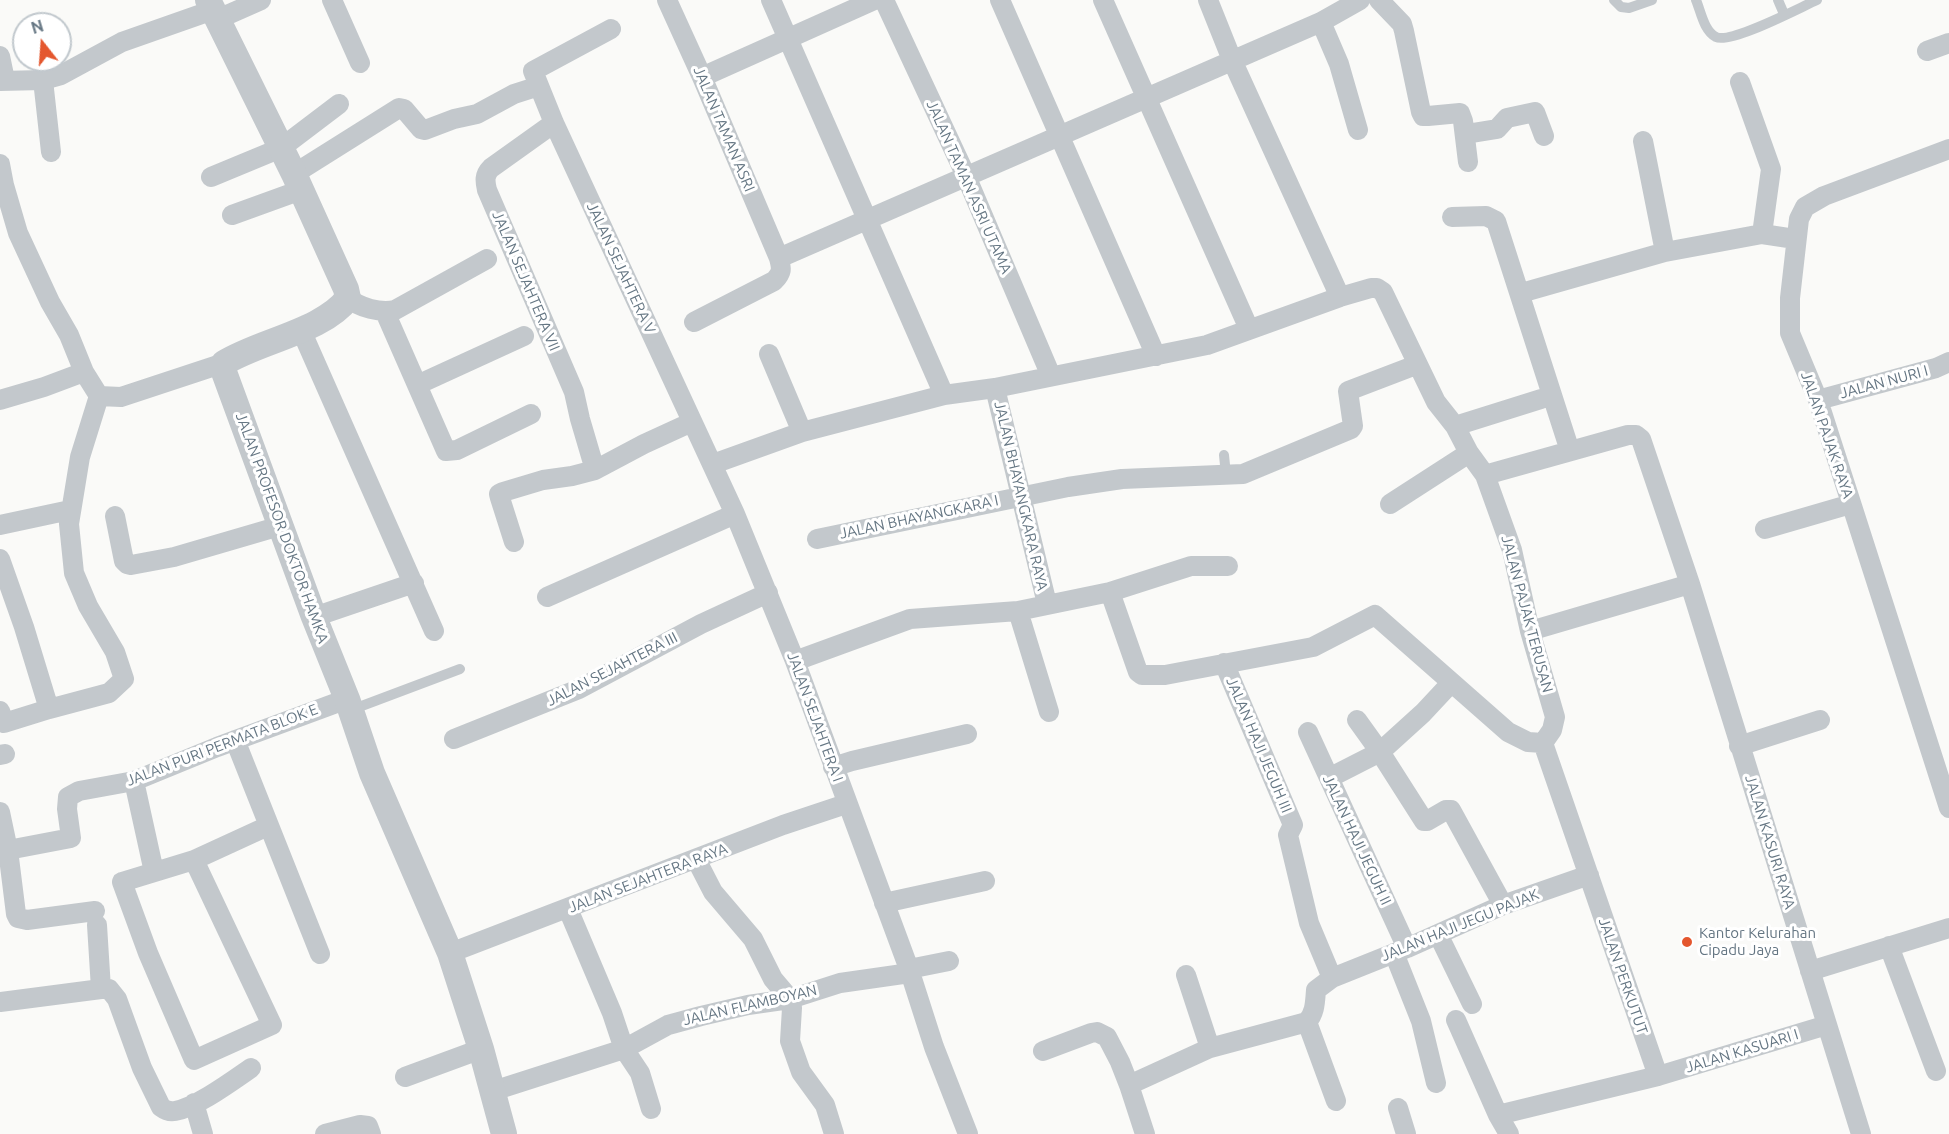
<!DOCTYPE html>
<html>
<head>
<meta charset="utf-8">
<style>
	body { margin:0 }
	#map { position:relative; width:1949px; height:1134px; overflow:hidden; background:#fafaf8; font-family:Ubuntu,sans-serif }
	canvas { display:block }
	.north { position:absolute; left:12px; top:12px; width:60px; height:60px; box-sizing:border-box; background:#fff; border:2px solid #c1c8cd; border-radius:50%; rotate:343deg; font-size:16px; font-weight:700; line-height:24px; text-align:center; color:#657683 }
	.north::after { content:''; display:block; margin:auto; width:21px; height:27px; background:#e4572e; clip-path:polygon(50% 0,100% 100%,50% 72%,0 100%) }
</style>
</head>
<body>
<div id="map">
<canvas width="1949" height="1134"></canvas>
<div class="north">N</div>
</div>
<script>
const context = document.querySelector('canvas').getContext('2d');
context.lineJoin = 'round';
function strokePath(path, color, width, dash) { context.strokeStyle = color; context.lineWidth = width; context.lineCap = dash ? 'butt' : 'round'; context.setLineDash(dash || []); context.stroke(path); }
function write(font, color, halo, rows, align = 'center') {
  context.font = font + ' Ubuntu,sans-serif'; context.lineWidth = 6; context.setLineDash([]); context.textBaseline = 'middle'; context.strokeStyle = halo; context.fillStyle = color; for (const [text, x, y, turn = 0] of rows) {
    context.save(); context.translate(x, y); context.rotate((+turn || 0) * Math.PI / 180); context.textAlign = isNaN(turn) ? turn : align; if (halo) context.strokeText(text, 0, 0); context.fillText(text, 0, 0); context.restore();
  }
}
const service = new Path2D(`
	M1614 0 1621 7 1629 8 1652 0
	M1696 0C1701 12 1704 31 1716 37 1731 44 1799 8 1817 0
	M1778 0 1784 14
	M1224 455 1226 475
	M351 710 460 669`);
const minor = new Path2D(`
	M332 0 360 63
	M667 0 702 77 779 258C782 269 782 273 774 281L694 322
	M771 0 944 395
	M884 0 966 176 1051 376
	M1000 0 1156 356
	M1103 0 1249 329
	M1208 0 1232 60 1340 297
	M1379 0 1402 24 1404 31 1421 112 1423 116H1428L1460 113 1463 121 1468 162
	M218 19 261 0
	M1321 22 1339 64 1358 130
	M611 29 533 71 554 123 735 514 795 661 909 969 934 1047 968 1134
	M1927 51 1949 43
	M0 56 5 80
	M702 77 874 0
	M43 80 51 152
	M0 81 43 80 61 75 122 42 213 10
	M1740 82 1771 169 1762 234
	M554 123 491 168C484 175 485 181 487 190L574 392 580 419 595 470
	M1466 134 1497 129 1507 118 1535 112 1544 136
	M1643 141 1665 252
	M1949 149 1824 196 1805 207 1799 219 1790 298V333L1818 400 1949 808
	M0 164 4 185 18 233 50 302 69 335 84 372 99 396
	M294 174 399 108 404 109 421 129 425 130 454 119 477 114 514 94 539 86
	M211 177 281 148 339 104
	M232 215 301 190
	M1452 217 1486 216 1496 221 1570 451
	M779 258 1321 22 1360 0
	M1521 293 1665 252 1762 234 1795 239
	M348 298C360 308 380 313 395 310L487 259
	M385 312 446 451 457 450 531 414
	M301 330 434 631
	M769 354 802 432
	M417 385 524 336
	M995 388 1047 604
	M99 396 121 397 224 363
	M0 400 44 387 84 372
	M1818 400 1936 368 1949 362
	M1455 426 1541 399
	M713 464 802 432 944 395 995 388 1207 345 1340 297 1371 288H1377L1383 292 1436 402 1455 426 1469 453 1485 475 1512 550 1530 631 1555 717 1552 730 1543 743 1658 1076
	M1485 475 1628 435H1636L1641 439 1690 584 1861 1134
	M1390 504 1469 453
	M115 516 124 561 127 564 131 565 174 557 280 526
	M0 525 70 510
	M1765 529 1851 504
	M817 539 1068 487 1122 479 1243 474 1351 429 1353 426 1348 391 1416 365
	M514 542 500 498 499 494 503 492 543 480 572 476 595 470 644 444 692 422
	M0 559 24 627 49 709 4 723 0 711
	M1110 592 1138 672 1142 675H1165L1313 647 1375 615 1508 732 1528 742 1543 743
	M547 597 735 514
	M1018 611 1049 712
	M314 617 414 583
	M1530 631 1690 584
	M795 661 910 619 1018 611 1110 592 1191 566H1228
	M1224 663 1293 825 1288 835 1309 923 1332 978 1316 990C1315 1003 1315 1013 1307 1022
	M49 709 109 693 124 679 115 652 88 606 74 573 69 524 80 457 99 396
	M1357 720 1380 752 1423 713 1451 683
	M1308 732 1407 948
	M454 739 579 689 701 624 768 593
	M235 740 320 954
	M1739 746 1820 720
	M0 755 5 754
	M833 767 852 761 967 734
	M1329 778 1380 752 1424 821H1427L1446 810H1451L1503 905
	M134 781 154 872
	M0 812 8 850 16 914 18 918 27 920 95 911
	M8 850 71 838 67 809 68 797 79 791 134 781 217 747 347 699
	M696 859 713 892 753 939 773 979 790 999 792 1008 790 1041 801 1072 825 1105 834 1134
	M194 860 272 1025 194 1060 148 953 122 882 194 860 268 826
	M884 903 985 881
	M568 909 612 1013 624 1049 640 1073 651 1109
	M97 925 101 989
	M1438 934 1472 1004
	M1889 946 1936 1071
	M450 953 783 825 846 804
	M1394 953 1421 1021 1436 1083
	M909 969 949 961
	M1810 971 1949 928
	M1186 975 1210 1048
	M1332 978 1407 948 1503 905 1589 875
	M0 1002 101 989H109L117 999 142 1068 161 1107C165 1110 170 1112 175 1111 197 1107 232 1081 251 1068
	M1456 1020 1498 1115 1509 1134
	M1307 1022 1336 1101
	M1043 1051 1091 1033 1097 1032 1107 1037 1120 1062 1129 1085
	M405 1077 481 1049
	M493 1091 624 1049 668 1025 701 1016 748 1005 790 999 840 983 910 973
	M194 1103 203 1134
	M1398 1108 1406 1134
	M1498 1115 1658 1076 1827 1025
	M325 1134 360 1125 368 1126 371 1134
	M1145 1134 1129 1085 1210 1048 1307 1022`);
const tertiary = new Path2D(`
	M208 0 294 174 346 289 348 298C324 331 259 341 224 363V372L314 617 347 699 372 773 450 953 481 1049 504 1134`);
const markers = [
	[1687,942,6,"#e4572e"]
];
const streetNames = [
	["JALAN TAMAN ASRI",724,129,67],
	["JALAN TAMAN ASRI UTAMA",969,187,66],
	["JALAN SEJAHTERA V",621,268,65],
	["JALAN SEJAHTERA VII",526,281,67],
	["JALAN NURI I",1884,382,-15],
	["JALAN PAJAK RAYA",1827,435,71],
	["JALAN BHAYANGKARA RAYA",1021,496,77],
	["JALAN BHAYANGKARA I",919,517,-12],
	["JALAN PROFESOR DOKTOR HAMKA",282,528,70],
	["JALAN PAJAK TERUSAN",1527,614,75],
	["JALAN SEJAHTERA III",612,669,-27],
	["JALAN SEJAHTERA I",815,717,70],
	["JALAN PURI PERMATA BLOK E",222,745,-21],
	["JALAN HAJI JEGUH III",1259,745,67],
	["JALAN HAJI JEGUH II",1357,840,65],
	["JALAN KASURI RAYA",1770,842,73],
	["JALAN SEJAHTERA RAYA",648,878,-21],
	["JALAN HAJI JEGU PAJAK",1460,925,-22],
	["JALAN PERKUTUT",1623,976,71],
	["JALAN FLAMBOYAN",750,1005,-13],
	["JALAN KASUARI I",1742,1051,-17]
];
const poiNames = [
	["Kantor Kelurahan",1699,933],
	["Cipadu Jaya",1699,950]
];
strokePath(service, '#c3c8cc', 10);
strokePath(minor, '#c3c8cc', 20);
strokePath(tertiary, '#c3c8cc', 26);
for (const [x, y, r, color] of markers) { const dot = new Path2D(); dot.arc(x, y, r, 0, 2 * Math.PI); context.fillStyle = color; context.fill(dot); strokePath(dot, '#fff', 2); }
write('15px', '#657683', '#fff', streetNames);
write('15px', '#657683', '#fff', poiNames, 'left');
</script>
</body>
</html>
